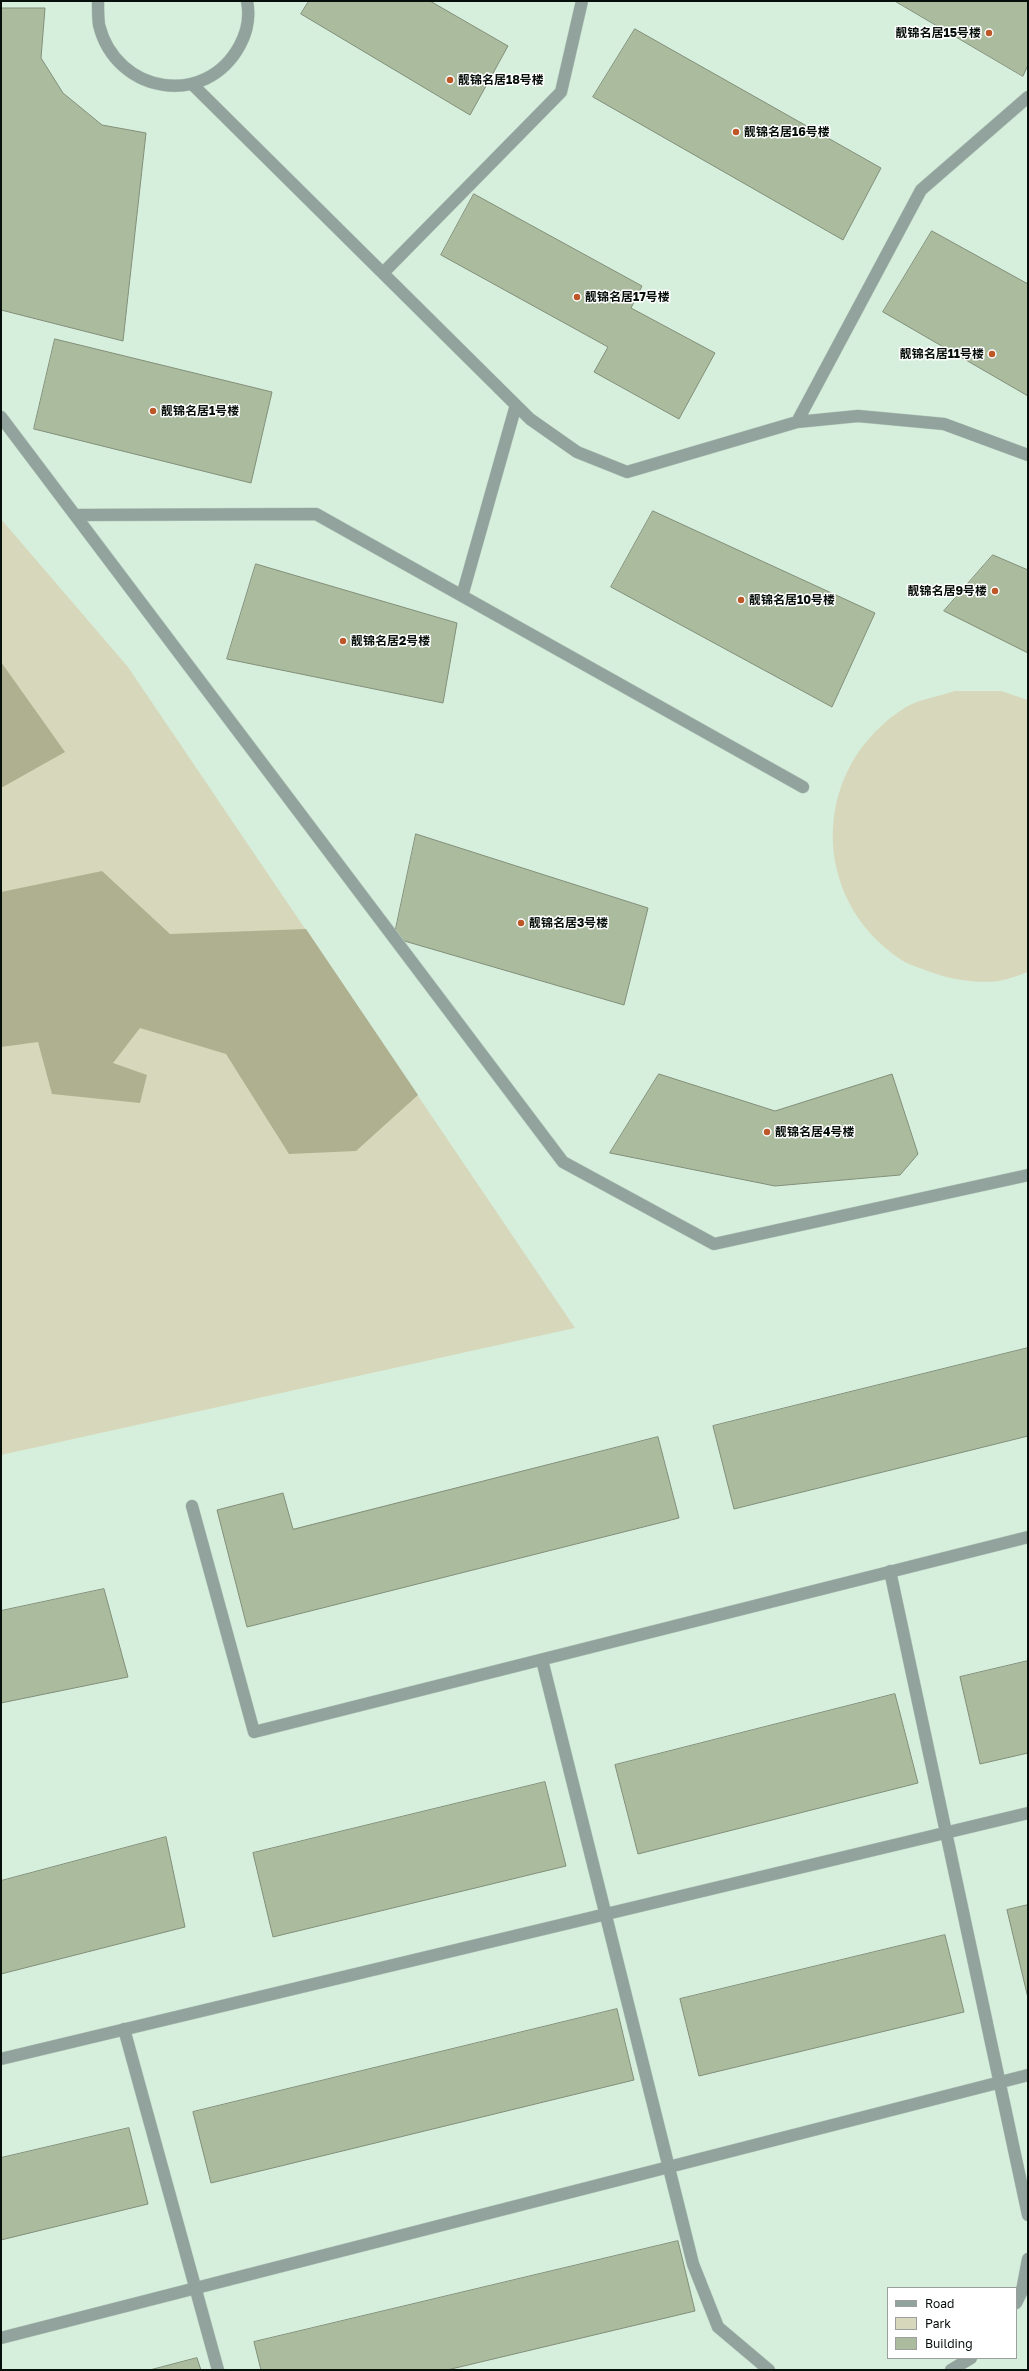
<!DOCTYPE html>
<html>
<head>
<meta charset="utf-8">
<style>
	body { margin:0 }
	#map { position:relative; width:1029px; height:2371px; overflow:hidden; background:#d6efdd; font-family:"Golos Text",sans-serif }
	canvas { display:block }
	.frame { position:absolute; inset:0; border:2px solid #070f0a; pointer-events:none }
	.legend { position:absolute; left:887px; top:2287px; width:130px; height:72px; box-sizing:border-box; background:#fff; border:1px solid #9c9f9d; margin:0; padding:5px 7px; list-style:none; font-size:12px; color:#070f0a }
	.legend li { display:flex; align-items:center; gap:8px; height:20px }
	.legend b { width:20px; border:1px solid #9c9f9d }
</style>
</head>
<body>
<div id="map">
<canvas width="1029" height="2371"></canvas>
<div class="frame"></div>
<ul class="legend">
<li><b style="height:5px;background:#92a39e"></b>Road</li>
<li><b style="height:11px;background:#d7d8bb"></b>Park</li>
<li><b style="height:11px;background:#aabb9e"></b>Building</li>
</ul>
</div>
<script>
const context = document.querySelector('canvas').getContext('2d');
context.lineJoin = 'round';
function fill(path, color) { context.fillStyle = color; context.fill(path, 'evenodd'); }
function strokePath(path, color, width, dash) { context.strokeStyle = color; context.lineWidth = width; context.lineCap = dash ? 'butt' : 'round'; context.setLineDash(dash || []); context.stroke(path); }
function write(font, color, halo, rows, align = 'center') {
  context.font = font + ' "Golos Text","Noto Sans SC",sans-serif'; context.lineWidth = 3; context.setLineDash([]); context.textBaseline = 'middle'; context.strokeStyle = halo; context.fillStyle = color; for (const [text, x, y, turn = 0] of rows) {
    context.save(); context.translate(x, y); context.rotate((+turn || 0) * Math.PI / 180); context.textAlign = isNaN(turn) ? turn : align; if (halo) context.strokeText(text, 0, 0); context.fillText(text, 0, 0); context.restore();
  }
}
const green = new Path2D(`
	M1 519 128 667 575 1328 1 1455Z
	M955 691H1001L1028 700V972C1019 975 1009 979 999 981 975 984 948 979 925 970 917 967 907 964 900 959 808 897 811 766 906 707 920 699 940 696 955 691Z`);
const forest = new Path2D(`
	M1 662 65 752 1 788Z
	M102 871 170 934 306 929 418 1095 356 1151 289 1154 226 1054 140 1028 113 1063 147 1075 140 1103 52 1094 38 1042 1 1047V892Z`);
const building = new Path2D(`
	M309 1H430L508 46 470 115 301 14Z
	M895 1H1028V65L1023 76Z
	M1 8H45L41 58 63 93 102 125 146 133 123 341 1 310Z
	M635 29 881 168 843 240 593 97Z
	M474 194 642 286 631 308 715 353 679 419 594 372 608 347 441 255Z
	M932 231 1028 284V396L883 312Z
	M55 339 272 392 251 483 34 429Z
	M653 511 875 613 832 707 611 587Z
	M993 555 1028 570V653L944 611Z
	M256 564 457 623 443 703 227 659Z
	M416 834 648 908 624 1005 394 938Z
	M659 1074 775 1111 892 1074 918 1154 900 1175 775 1186 610 1153Z
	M1028 1348V1436L734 1509 713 1426Z
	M658 1437 679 1518 247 1627 217 1510 283 1493 293 1529Z
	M104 1589 128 1677 1 1703V1611Z
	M1028 1661V1753L980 1764 960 1677Z
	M895 1694 918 1783 638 1854 615 1765Z
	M545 1782 566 1866 273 1937 253 1853Z
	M166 1837 185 1927 1 1974V1881Z
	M1028 1905V1998L1007 1910Z
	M945 1935 964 2012 699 2076 680 1999Z
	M617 2009 634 2080 211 2183 193 2112Z
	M129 2128 148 2204 1 2240V2158Z
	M678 2241 695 2311 447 2370H261L254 2342Z
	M197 2358 201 2370H150Z`);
const minor = new Path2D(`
	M98 1C98 9 98 18 99 25 116 94 206 109 240 45 247 32 250 16 247 1
	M192 84 530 419 577 452 627 472 797 422 858 416 944 424 1028 455
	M383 273 561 92 582 1
	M1 417 563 1162 714 1244 1028 1175
	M797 422 921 190 1028 97
	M75 515 316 514 803 787
	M462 596 516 405
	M192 1506 254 1732 1028 1537
	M890 1571 1028 2215
	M542 1660 693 2264 718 2327 769 2370
	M124 2029 218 2370
	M1 2059 1028 1813
	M1016 2303 1022 2291 1028 2259
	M1 2338 1028 2075
	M951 2370 971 2358`);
const markers = [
	[989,33,4,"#bd5728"],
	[450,80,4,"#bd5728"],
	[736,132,4,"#bd5728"],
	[577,297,4,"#bd5728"],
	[992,354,4,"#bd5728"],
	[153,411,4,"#bd5728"],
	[995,591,4,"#bd5728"],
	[741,600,4,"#bd5728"],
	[343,641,4,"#bd5728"],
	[521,923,4,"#bd5728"],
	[767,1132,4,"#bd5728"]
];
const poiNames = [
	["靓锦名居15号楼",981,33,"right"],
	["靓锦名居18号楼",458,80],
	["靓锦名居16号楼",744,132],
	["靓锦名居17号楼",585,297],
	["靓锦名居11号楼",984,354,"right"],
	["靓锦名居1号楼",161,411],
	["靓锦名居9号楼",987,591,"right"],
	["靓锦名居10号楼",749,600],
	["靓锦名居2号楼",351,641],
	["靓锦名居3号楼",529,923],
	["靓锦名居4号楼",775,1132]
];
fill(green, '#d7d8bb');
fill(forest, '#aeb090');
fill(building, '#aabb9e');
strokePath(building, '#828f79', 1);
strokePath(minor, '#b5cbbb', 13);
strokePath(minor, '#92a39e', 12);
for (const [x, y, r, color] of markers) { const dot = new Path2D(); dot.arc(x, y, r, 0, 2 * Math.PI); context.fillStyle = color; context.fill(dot); strokePath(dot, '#fff', 1.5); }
write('bold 12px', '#070f0a', '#fff', poiNames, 'left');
</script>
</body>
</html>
